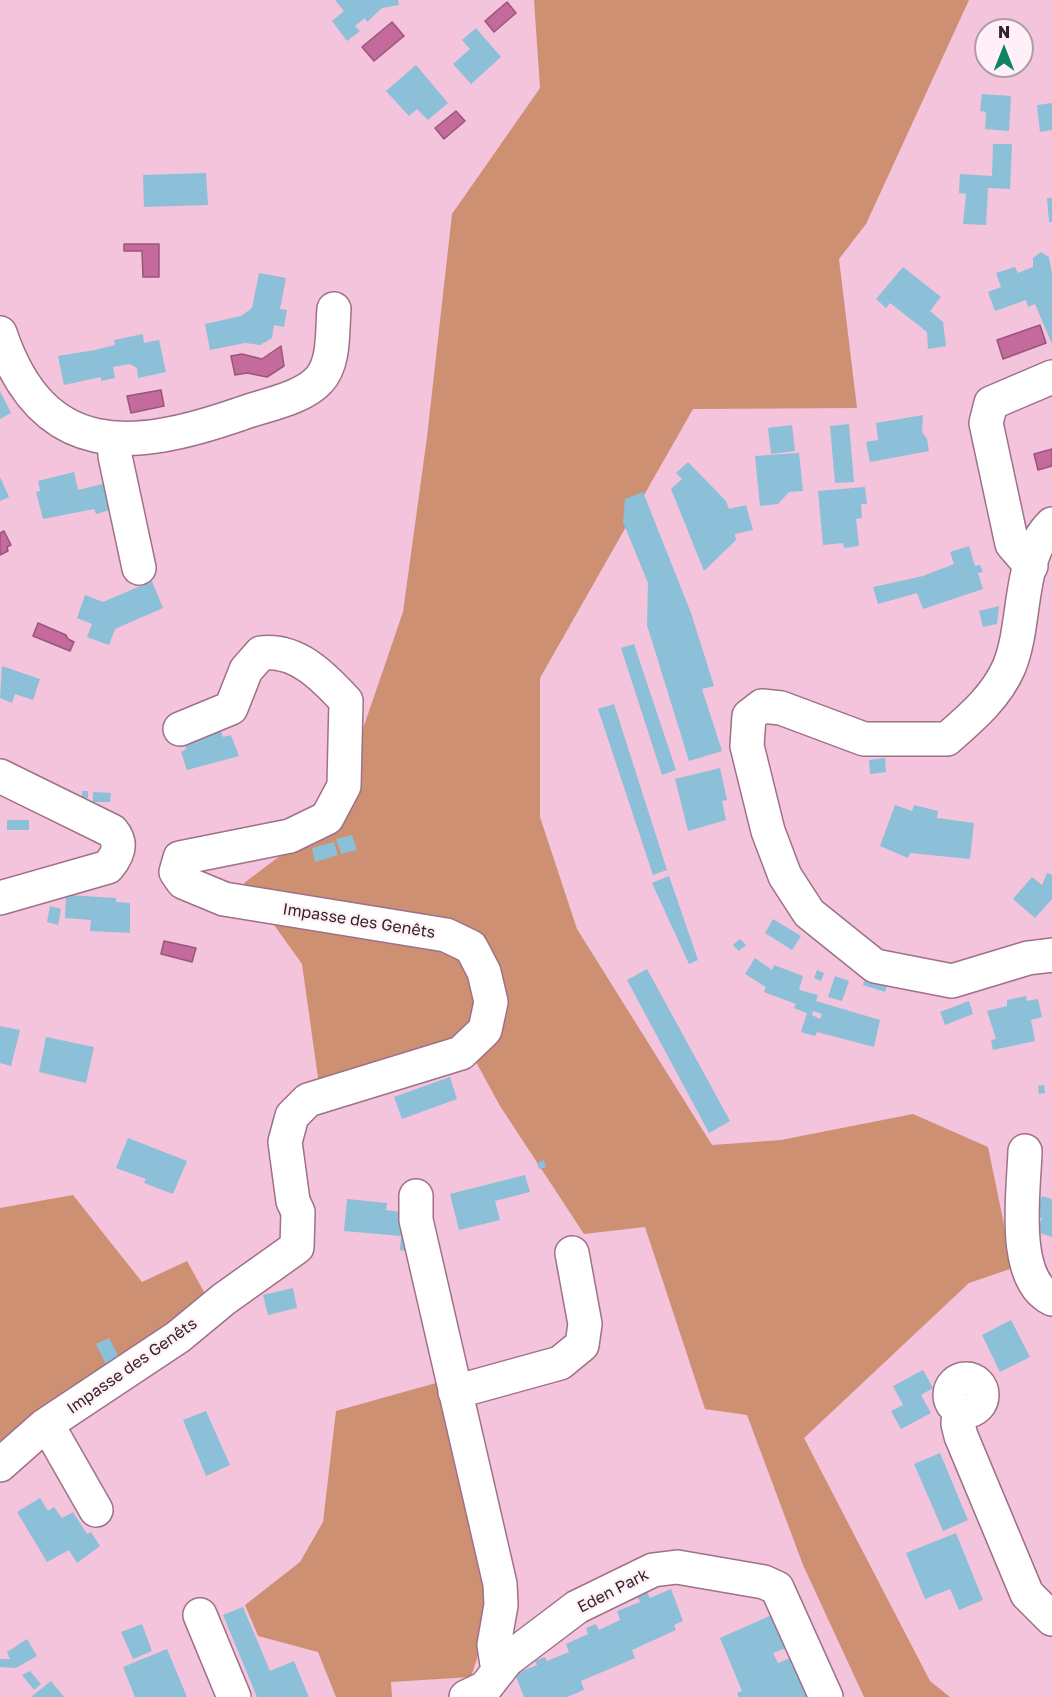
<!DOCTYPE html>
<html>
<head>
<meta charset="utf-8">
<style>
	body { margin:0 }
	#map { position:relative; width:1052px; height:1697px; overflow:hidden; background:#f4c3dc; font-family:"Golos Text",sans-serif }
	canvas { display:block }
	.north { position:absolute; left:974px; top:18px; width:60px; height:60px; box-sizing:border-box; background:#ffeff7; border:2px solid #ae9da6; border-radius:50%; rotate:0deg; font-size:16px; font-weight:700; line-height:24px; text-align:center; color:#35232c }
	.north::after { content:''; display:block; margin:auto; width:21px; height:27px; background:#118362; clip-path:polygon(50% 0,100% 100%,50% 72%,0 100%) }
</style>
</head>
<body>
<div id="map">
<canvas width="1052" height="1697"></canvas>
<div class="north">N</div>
</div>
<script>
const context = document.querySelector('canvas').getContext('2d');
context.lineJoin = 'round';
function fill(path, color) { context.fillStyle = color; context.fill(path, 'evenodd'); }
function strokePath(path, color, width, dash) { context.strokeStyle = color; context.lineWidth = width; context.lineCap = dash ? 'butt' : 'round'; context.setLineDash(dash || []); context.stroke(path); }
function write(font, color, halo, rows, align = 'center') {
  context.font = font + ' "Golos Text",sans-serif'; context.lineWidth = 4.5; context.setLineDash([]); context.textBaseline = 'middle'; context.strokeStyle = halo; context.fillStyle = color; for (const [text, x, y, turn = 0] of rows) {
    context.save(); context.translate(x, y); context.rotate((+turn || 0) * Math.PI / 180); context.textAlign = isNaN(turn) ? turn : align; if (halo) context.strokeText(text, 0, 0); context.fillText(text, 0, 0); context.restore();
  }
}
const green = new Path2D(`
	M534 0H969L866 224 839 259 857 408 693 409 540 678V817L577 929 712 1145 781 1140 913 1114 988 1147 1013 1268 969 1283 804 1438 930 1681 950 1697H864L803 1565 747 1415 705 1409 645 1227 584 1234 500 1106 476 1062 319 1085 302 964 244 883 333 816 403 612 427 437 452 214 540 88Z
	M73 1195 142 1282 187 1261 204 1292 187 1320 0 1449V1208Z
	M443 1381 495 1603 471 1677 391 1682 392 1697H336L318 1652 258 1636 245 1605 300 1562 323 1522 336 1411Z`);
const water = new Path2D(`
	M507 2 516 13 494 32 485 21Z
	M392 22 404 36 374 61 362 47Z
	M456 111 465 121 444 139 435 128Z
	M124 244H159V277H143L142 251H124Z
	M1040 325 1046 343 1003 359 997 340Z
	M281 346 284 366 267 377 247 373 235 375 231 356 242 354 262 359Z
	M161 390 164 406 131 413 127 396Z
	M1052 449V466L1038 470 1034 454Z
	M4 531 11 545 7 547 8 551 0 555V533Z
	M38 623 66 635 68 639 74 642 70 651 33 636Z
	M164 941 196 948 192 962 161 954Z`);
const building = new Path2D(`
	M335 0H398L399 5 382 8 367 22 365 18 355 26 360 31 347 41 332 21 344 11Z
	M476 28 501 57 471 84 453 64 470 49 462 40Z
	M416 65 448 103 428 120 417 109 409 116 386 91Z
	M982 94 1011 96 1009 131 985 129 986 112 980 111Z
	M1052 103V130L1040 132 1037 105Z
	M993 144H1012L1010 189 988 188 986 225 963 224 966 194 959 193 960 174 992 176Z
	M206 173 208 205 144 207 143 175Z
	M1047 198H1052V222H1049Z
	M1041 252 1049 257 1052 274V344L1035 304 1028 307 1026 300 995 311 988 292 1001 287 996 273 1015 267 1018 273 1033 267V258Z
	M903 267 941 297 930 311 943 322 946 346 928 349 927 332 890 303 886 308 876 299Z
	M259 273 286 278 280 309 287 310 284 327 274 325 272 338 260 345 245 343 210 350 205 324 241 316 252 308Z
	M143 334 144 343 159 340 166 372 138 378 137 368 130 364 113 367 115 378 101 381V377L64 385 58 356 95 350 115 345 114 340Z
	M0 391 11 413 0 419Z
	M923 415 922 432 927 439 929 451 870 462 866 442 878 440 876 423Z
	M849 424 854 482 835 483 830 426Z
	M792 425 795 451 771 454 768 428Z
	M799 453 803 491 789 492 778 504 760 506 755 456Z
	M688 462 726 501 729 509 746 505 753 530 735 534 736 540 704 571 671 489 682 479 676 473Z
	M74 472 78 490 107 483 113 509 96 514 94 509 43 519 36 492 40 491 38 481Z
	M0 477 9 497 0 501Z
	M865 487 867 504H861L862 518 856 519 859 546 844 548 843 543 823 545 818 491Z
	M643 492 691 613 714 686 702 689 722 751 689 761 647 625 648 583 623 522 625 499Z
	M969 546 975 566 980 565 983 572 978 573 983 589 923 609 917 593 878 604 873 587 923 576 954 564 950 552Z
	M152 581 163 608 115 629 109 645 87 637 92 624 77 618 85 595 103 602Z
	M999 606 997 624 983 627 979 611Z
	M634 644 676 770 662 775 621 648Z
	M2 666 40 679 33 700 15 694 12 703 0 698Z
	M614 704 667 870 653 875 598 709Z
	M219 726 223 737 231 735 239 756 187 770 181 752 186 749 183 737Z
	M885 758 886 772 870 774 869 760Z
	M720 768 727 800 722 801 726 820 688 831 675 779Z
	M82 791H88V798L82 797Z
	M93 792 111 793 110 802H93Z
	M895 805 912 811 914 805 938 811 937 818 974 823 970 859 910 853 908 858 880 846Z
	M7 820H29V830H7Z
	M352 835 357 850 341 854 336 839Z
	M334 842 338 855 315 862 312 848Z
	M1047 873 1052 875V899L1035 918 1013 899 1032 877 1042 885Z
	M669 876 698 960 689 964 652 883Z
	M66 895 116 898V902L130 903V933L90 931 91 920 65 918Z
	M50 906 61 909 58 925 47 922Z
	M773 919 801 936 792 950 765 933Z
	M740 939 746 945 739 951 733 945Z
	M755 958 772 970 774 965 803 976 799 990 818 995 816 1001 880 1020 874 1047 817 1032 815 1036 801 1032 807 1013 794 1008 796 1004 764 992 766 987 745 974ZM813 1011 822 1014 820 1019 812 1015Z
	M647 969 730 1121 709 1133 627 980Z
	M817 970 824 973 821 981 814 978Z
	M866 974 888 982 885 992 863 985Z
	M835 976 849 981 842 1001 828 997Z
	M1026 996 1027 1001 1038 999 1042 1017 1031 1020 1035 1041 993 1050 991 1040 996 1039 987 1011 1007 1006V1000Z
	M969 1001 973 1014 945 1025 940 1012Z
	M0 1026 20 1030 11 1066 0 1063Z
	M46 1037 94 1047 86 1083 39 1072Z
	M450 1077 457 1099 402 1119 394 1097Z
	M1044 1085 1045 1093 1039 1094 1038 1086Z
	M128 1138 187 1161 173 1194 144 1183 146 1179 116 1168Z
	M544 1160 546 1167 539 1169 537 1163Z
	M525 1175 530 1192 495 1201 500 1220 459 1230 450 1194Z
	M1042 1196 1052 1199V1237L1037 1232 1042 1218 1034 1216Z
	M347 1199 387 1203 386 1210 407 1213 412 1252 400 1250 401 1236 344 1231Z
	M293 1288 297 1308 268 1315 263 1295Z
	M1011 1320 1030 1357 1000 1372 982 1335Z
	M109 1338 123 1365 109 1371 96 1344Z
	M923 1370 933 1388 921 1395 931 1413 901 1429 891 1411 903 1405 893 1386Z
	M206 1411 230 1465 206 1476 183 1420Z
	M940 1453 968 1520 943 1531 914 1464Z
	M40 1498 48 1511 54 1507 62 1518 73 1512 87 1534 91 1532 100 1546 77 1563 69 1550 47 1562 17 1512Z
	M956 1533 983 1600 959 1610 950 1589 925 1599 906 1553Z
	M671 1589 683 1621 674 1625 676 1630 632 1650 635 1658 581 1681 584 1690 567 1697H524L515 1674 537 1665 535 1661 545 1657 547 1661 569 1652 566 1644 588 1634 586 1628 596 1624 599 1630 620 1620 617 1611 640 1602 637 1596 647 1592 650 1598Z
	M243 1607 270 1671 294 1661 309 1697H257L223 1615Z
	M776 1613 791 1646 773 1653 778 1663 795 1656 812 1697H739L737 1693 742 1691 720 1638Z
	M142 1624 152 1651 133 1659 121 1632Z
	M27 1639 37 1656 16 1668 0 1667V1659H10L7 1652Z
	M167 1649 187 1697H135L123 1667Z
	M30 1671 41 1684 34 1690 22 1675Z
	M51 1681 64 1697H31Z`);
const minor = new Path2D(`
	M0 333C43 461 133 451 240 414 264 405 302 399 319 380 335 363 332 331 334 309
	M114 439 115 456 139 568
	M1052 524C1017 558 1027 624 1009 667 996 697 971 718 947 739H864L781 708 762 706 749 716 747 746 768 831 785 876 809 913 875 966 952 981 1028 958 1052 955
	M1031 566 1012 544 986 423 991 403 1052 377
	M0 776 112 831C123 844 118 855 108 867L0 898
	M1025 1151C1024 1190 1010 1279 1052 1299
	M416 1196V1220L500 1584 501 1605 494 1645 498 1671
	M950 1395a16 16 0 1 1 32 0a16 16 0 1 1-32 0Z
	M455 1392 560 1363 582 1345 585 1324 572 1253
	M959 1410 958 1424 961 1436 1027 1594 1052 1619
	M44 1426 56 1440 96 1510
	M0 1465 44 1426 178 1337 224 1299 297 1247 298 1212 293 1201 285 1142 292 1116 308 1100 461 1053 485 1030 491 1002 484 972 471 947 446 935 224 899 183 882 176 872 180 858 290 836 327 818 344 786 346 701C323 676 297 649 261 653L246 670 231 708 180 729
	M200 1615 234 1697
	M466 1697 485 1688 507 1660 577 1607 653 1570 677 1567 764 1582 777 1588 826 1697`);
const streetNames = [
	["Impasse des Genêts",359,921,9],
	["Impasse des Genêts",132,1366,-35],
	["Eden Park",613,1591,-27]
];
fill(green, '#ce9072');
fill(water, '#c56a9d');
strokePath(water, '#9a557b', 1.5);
fill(building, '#8bc0d8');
strokePath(minor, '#9e7188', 36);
strokePath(minor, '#fff', 33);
write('16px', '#35232c', '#ffeff7', streetNames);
</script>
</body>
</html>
